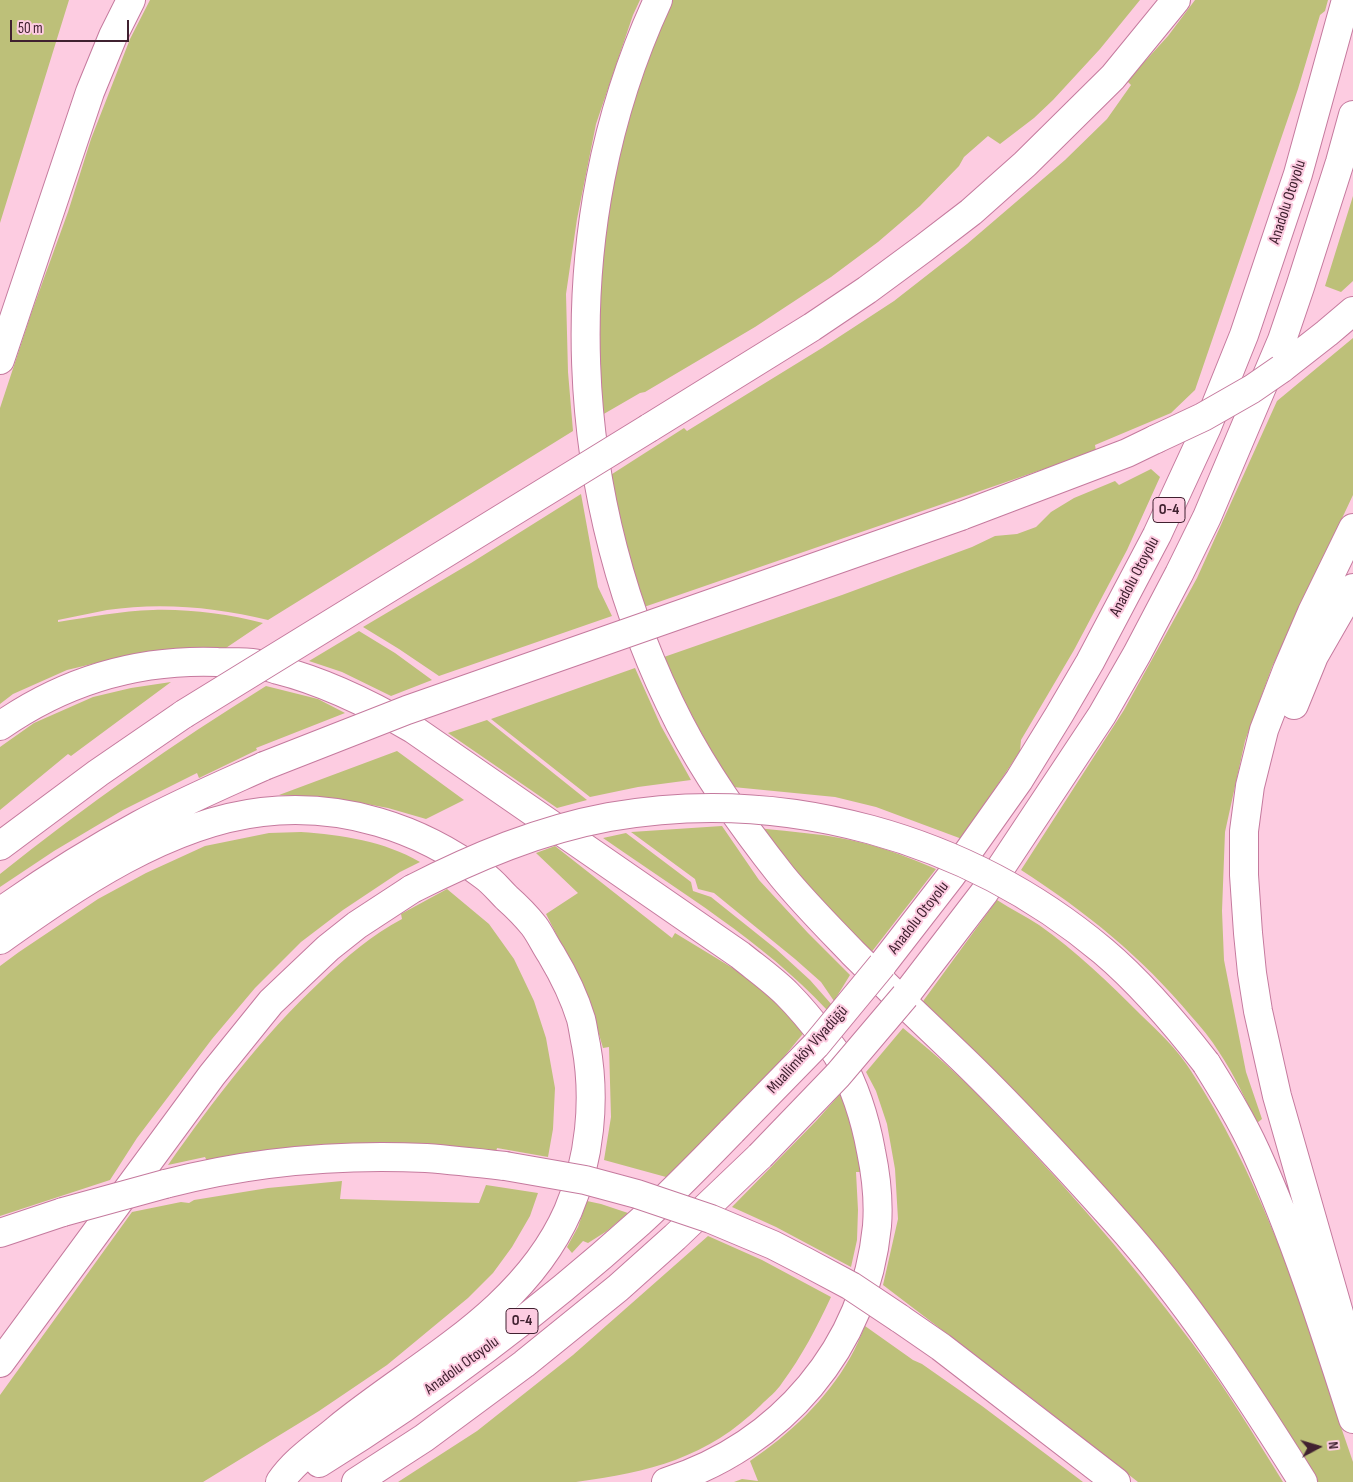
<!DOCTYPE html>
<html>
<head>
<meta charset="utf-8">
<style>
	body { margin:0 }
	#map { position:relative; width:1353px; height:1482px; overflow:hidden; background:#fdcce1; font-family:"Sofia Sans Condensed",sans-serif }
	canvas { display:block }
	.north { position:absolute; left:1293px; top:1422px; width:50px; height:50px; -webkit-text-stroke:4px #fdcce1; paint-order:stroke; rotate:84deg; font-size:14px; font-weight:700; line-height:20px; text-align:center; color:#402130 }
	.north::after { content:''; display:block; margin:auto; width:18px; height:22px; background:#402130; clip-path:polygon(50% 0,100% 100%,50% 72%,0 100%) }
	.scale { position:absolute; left:10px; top:20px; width:119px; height:22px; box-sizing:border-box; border:2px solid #402130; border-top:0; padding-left:6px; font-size:15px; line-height:18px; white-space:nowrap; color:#402130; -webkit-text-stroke:4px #fdcce1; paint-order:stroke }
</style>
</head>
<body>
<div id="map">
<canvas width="1353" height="1482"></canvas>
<div class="north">N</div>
<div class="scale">50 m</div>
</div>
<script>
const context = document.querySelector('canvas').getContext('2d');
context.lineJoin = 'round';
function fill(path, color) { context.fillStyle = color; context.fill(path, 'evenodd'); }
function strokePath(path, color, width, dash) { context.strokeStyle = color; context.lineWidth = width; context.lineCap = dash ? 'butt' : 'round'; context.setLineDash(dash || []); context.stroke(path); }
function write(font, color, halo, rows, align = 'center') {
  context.font = font + ' "Sofia Sans Condensed",sans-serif'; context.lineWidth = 4; context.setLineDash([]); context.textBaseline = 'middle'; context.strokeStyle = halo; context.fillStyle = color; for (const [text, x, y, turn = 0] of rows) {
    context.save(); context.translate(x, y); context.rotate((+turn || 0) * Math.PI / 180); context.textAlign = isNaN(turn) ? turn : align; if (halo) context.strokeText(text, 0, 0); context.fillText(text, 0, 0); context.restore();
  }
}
const green = new Path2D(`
	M0 0H69L0 223Z
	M150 0H640L633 15 596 124 577 219 566 294 568 372 573 431 268 620C216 607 160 602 107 610 91 613 74 617 58 620V622C90 617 121 611 153 610 190 609 227 614 263 623L217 654 176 650 121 657 67 670 13 694 0 704V408L31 314 68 212 91 139 130 39Z
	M669 0H1140L1100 49 1053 100 1034 118 1000 144 988 136 964 157 959 166 920 206 878 242 831 277 755 327 645 392 640 393 602 415 599 376 600 278 607 213 622 144 639 80Z
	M1195 0H1328L1325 11 1320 15 1298 89 1195 390 1171 413 1095 445 1096 451 644 607 620 530 609 476 684 428 687 431 822 348 894 301 967 244 1065 160 1107 119 1131 85 1127 81 1168 36Z
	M1353 196V281L1341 292 1325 286Z
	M1353 338V495L1272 667 1245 741 1225 832 1222 911 1224 960 1246 1072 1262 1119 1257 1123C1245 1099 1234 1074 1219 1052 1211 1039 1201 1027 1191 1016 1142 957 1085 911 1021 870L1124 710 1197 578 1277 401Z
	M1151 469 1160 477 1127 550 1074 650 1021 740 1020 751 962 839 876 807 835 797 733 787C707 745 684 703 664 657L842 595 972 547 995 536 1017 534 1036 527 1051 512 1074 498 1115 481 1119 485Z
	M581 494 598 587 612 616 439 676 399 649 363 627 471 563Z
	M359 631 395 653 432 680 391 696 342 672 309 661Z
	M635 668 661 726 691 780 638 787 590 797 491 719Z
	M171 682 71 756 68 754 0 810V747L34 723 93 697 131 688Z
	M266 686 318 699 345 713 256 748 257 750 199 778 197 773 123 810 54 851 0 887V874C85 806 174 743 266 686Z
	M487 720 587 800 557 808 448 733Z
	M397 751 464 800 426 819 388 808 334 798 279 795Z
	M722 826 759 880 808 933 850 975 834 1001 821 982 795 959 714 893 698 889 695 879 631 832Z
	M758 828C793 832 829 834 863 843 888 849 912 859 936 869L870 954 833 915Z
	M301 832C342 835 384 841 420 862L400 872 343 910 301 942 255 988 212 1039 137 1138 110 1180 0 1216V966L19 952 98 899 146 873 205 846 269 833Z
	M626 833 691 882 693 891 711 897 776 949 810 980 832 1005 827 1010C763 941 680 892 603 838Z
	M555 846 672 938 675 933 731 967 777 1000 806 1030 765 1080 666 1177 604 1160 611 1117 609 1047 603 1048 588 997 546 914 578 893 536 853Z
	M447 889 489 924 514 959 534 1001 546 1038 555 1088 553 1129 548 1157 497 1148 496 1152C464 1147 430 1143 397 1143 365 1143 333 1145 301 1148 270 1150 237 1152 207 1161L205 1157 168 1165C214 1100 262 1036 321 981 346 957 372 935 402 919L401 914Z
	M997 900C1011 909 1025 916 1039 925 1076 951 1109 983 1141 1015 1159 1032 1178 1050 1191 1071 1256 1170 1294 1285 1336 1395L1331 1398 1353 1462V1482H1317L1208 1328 1134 1220 1060 1140 921 1004Z
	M903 1028C926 1047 950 1067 971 1088 1050 1168 1125 1253 1192 1343 1225 1387 1254 1435 1283 1482H1138L1034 1400 883 1285 898 1219 895 1169 887 1124 876 1091 866 1072Z
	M841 1093 856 1128 862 1172H856L858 1210 857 1240 851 1267 776 1227 732 1207 817 1120Z
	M342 1181 340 1199 479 1203 486 1185 538 1193 530 1216 512 1247 493 1273 468 1298 387 1365 319 1411 203 1482H0V1395L132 1212 181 1202 189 1203 194 1200 268 1188Z
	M587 1201 601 1204 628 1213 607 1231 588 1243 583 1241 572 1253 567 1247 578 1227Z
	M708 1236 762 1260 831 1297C817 1327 802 1356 782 1383 777 1391 768 1398 761 1405 708 1458 649 1472 576 1482H398L477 1431 573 1355Z
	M865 1326 913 1360 922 1364 982 1406 1083 1482H734L742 1479 758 1481 750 1461C790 1434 826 1400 850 1358 856 1348 860 1337 865 1326Z`);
const highway = new Path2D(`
	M658 0C552 229 565 501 680 724 708 778 744 828 782 876 804 903 829 928 853 953 886 986 919 1018 953 1050 1010 1104 1063 1162 1115 1220 1187 1300 1246 1391 1303 1482
	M0 360 90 92 113 36 131 0
	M1281 369 1327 333 1353 311
	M649 428 812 327 867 290 924 248 971 212 1025 164 1113 77 1176 0
	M961 516 1127 453 1156 439
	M1353 528 1312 612 1287 670 1264 730 1250 786 1244 831V875L1248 933 1252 973 1258 1011 1277 1096 1353 1362
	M1294 705 1314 656 1353 588
	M0 726C66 680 138 659 218 662 229 662 241 662 252 663 261 664 269 667 278 670 326 682 370 704 413 729L740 955C756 968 773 980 787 994 801 1008 814 1024 826 1040 831 1046 836 1052 839 1058 855 1087 865 1118 871 1151 876 1175 879 1201 877 1226 865 1348 781 1445 666 1482
	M0 846 98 773 184 714
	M0 912C45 880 91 851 139 825 180 803 222 785 264 766
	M0 940C76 886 167 823 262 812 342 803 419 827 483 875 492 881 499 890 507 898 516 906 526 916 534 926 540 934 545 945 551 954 563 974 574 996 581 1019 583 1027 584 1036 586 1045 596 1100 590 1160 568 1211 523 1313 419 1362 337 1429 317 1446 295 1460 280 1482
	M882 965 951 876 1019 780 1059 715 1090 662 1157 535 1207 427 1244 335 1298 174 1346 0
	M905 996 984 893 1102 715 1137 654 1179 574 1207 517 1282 340 1300 287 1340 162 1353 115
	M1206 1063C1224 1092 1242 1121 1256 1152 1295 1238 1324 1329 1353 1419
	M165 1184C249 1162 339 1154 426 1158 452 1160 479 1163 505 1166
	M0 1233 63 1212
	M899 1318 941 1347 1116 1482
	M0 1363 212 1075 271 1002 328 948 357 925 412 889
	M319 1463C432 1393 541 1311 640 1222 672 1193 702 1162 732 1131
	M356 1482 424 1438 524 1364 618 1288 675 1237 760 1156`);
const highwayBridge = new Path2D(`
	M1156 439 1203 417 1252 389 1281 369
	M184 714 649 428
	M264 766 407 710 961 516
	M412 889C475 857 539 830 609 817 784 786 967 837 1103 951 1142 984 1175 1023 1206 1063
	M732 1131 816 1045 882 965
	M760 1156 838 1075 905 996
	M505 1166 585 1180 637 1194 711 1219 773 1245 806 1262 851 1286 899 1318
	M63 1212 165 1184`);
const shields = [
	[1169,510,32],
	[522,1321,32]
];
const shieldNames = [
	["O-4",1169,510],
	["O-4",522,1321]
];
const streetNames = [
	["Anadolu Otoyolu",1288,202,-72],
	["Anadolu Otoyolu",1135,577,-62],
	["Anadolu Otoyolu",919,918,-52],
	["Muallimköy Viyadüğü",808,1050,-48],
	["Anadolu Otoyolu",462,1366,-36]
];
fill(green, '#bdc079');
strokePath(highway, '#c57a9e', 30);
strokePath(highway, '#fff', 28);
strokePath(highwayBridge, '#c57a9e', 30, []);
strokePath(highwayBridge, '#fff', 28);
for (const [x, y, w] of shields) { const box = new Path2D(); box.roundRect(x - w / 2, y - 12.5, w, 25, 4); context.fillStyle = '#fdcce1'; context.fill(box); strokePath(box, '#402130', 1); }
write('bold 15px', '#402130', null, shieldNames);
write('16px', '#402130', '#fdcce1', streetNames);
</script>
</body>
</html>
